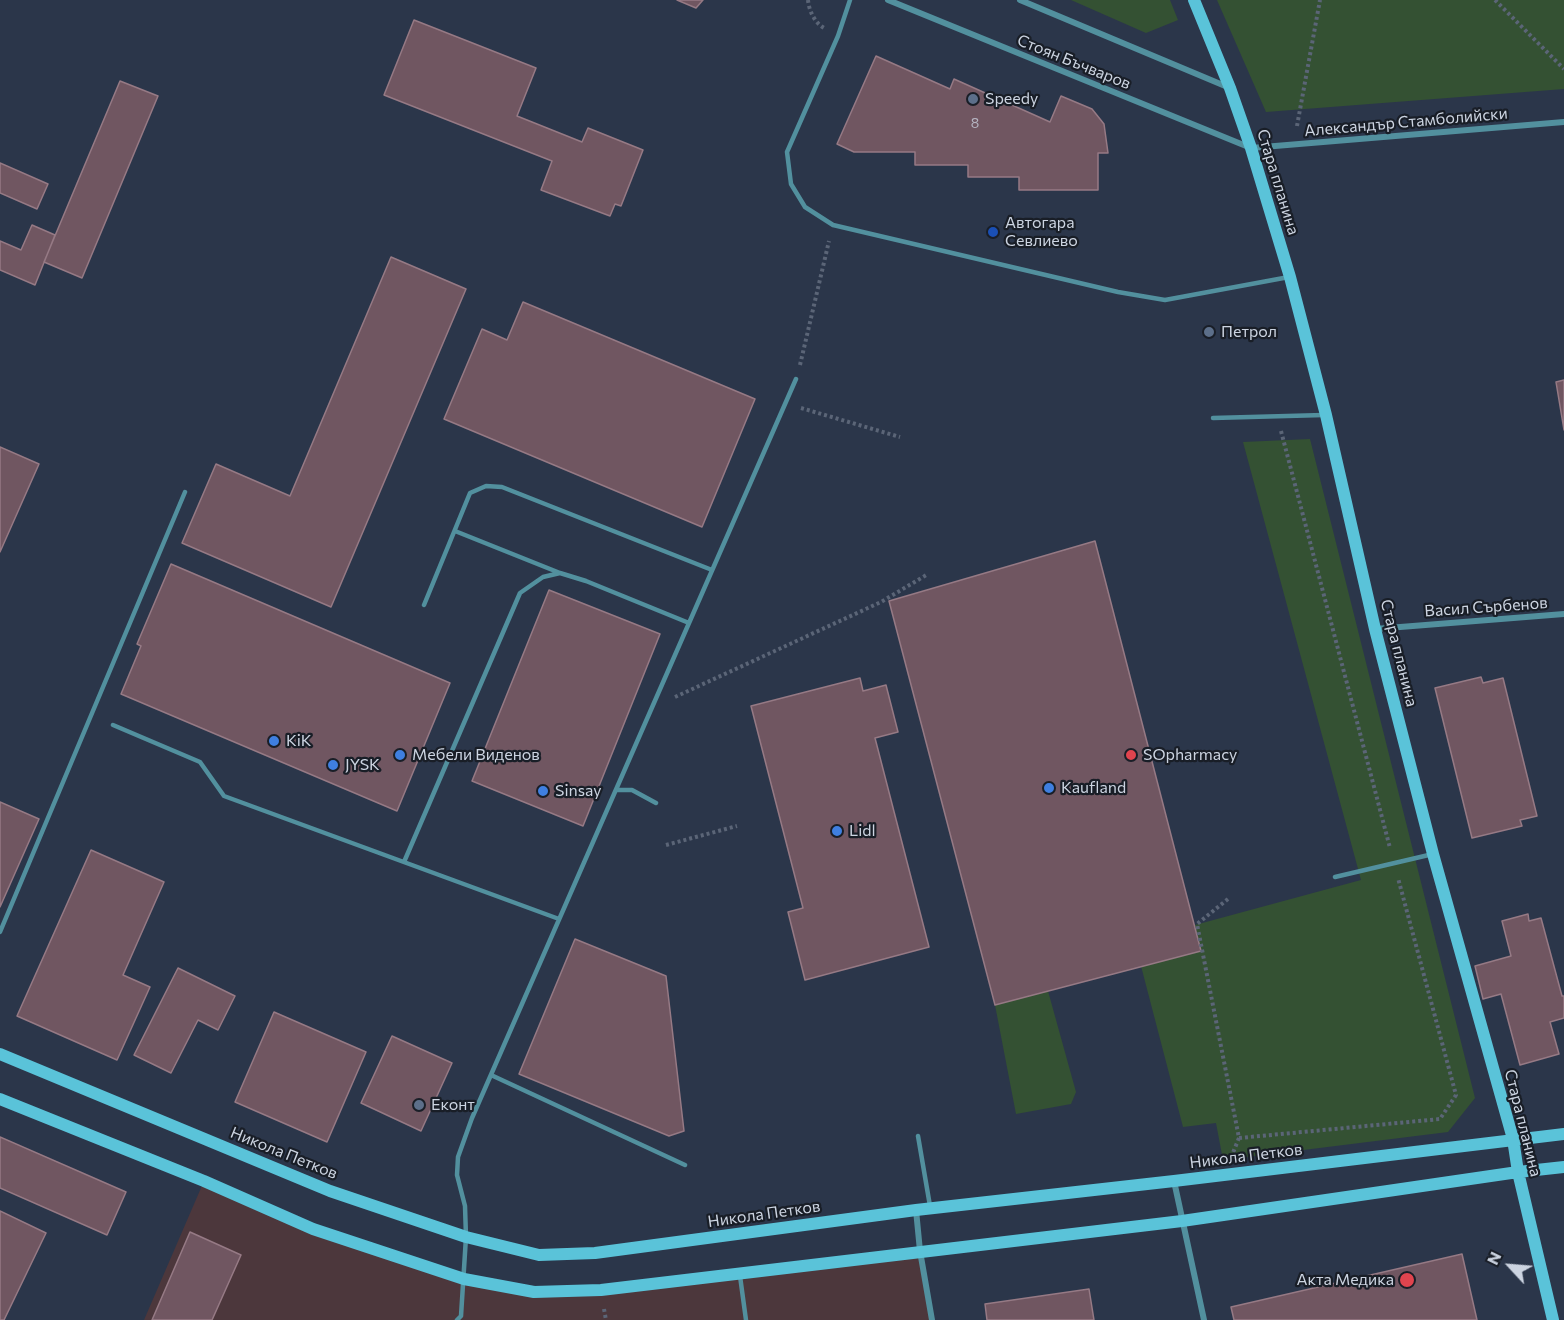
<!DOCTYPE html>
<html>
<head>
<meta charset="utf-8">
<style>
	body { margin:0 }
	#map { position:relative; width:1564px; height:1320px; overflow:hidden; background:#2b364a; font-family:Commissioner,sans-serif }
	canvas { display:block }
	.north { position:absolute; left:1480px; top:1236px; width:60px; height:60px; -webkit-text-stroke:4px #191e27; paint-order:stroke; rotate:296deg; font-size:16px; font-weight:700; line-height:24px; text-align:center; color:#ccd4e1 }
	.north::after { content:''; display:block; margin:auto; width:21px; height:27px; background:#ccd4e1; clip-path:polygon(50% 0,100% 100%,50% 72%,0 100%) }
</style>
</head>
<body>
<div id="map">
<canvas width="1564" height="1320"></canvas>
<div class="north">N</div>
</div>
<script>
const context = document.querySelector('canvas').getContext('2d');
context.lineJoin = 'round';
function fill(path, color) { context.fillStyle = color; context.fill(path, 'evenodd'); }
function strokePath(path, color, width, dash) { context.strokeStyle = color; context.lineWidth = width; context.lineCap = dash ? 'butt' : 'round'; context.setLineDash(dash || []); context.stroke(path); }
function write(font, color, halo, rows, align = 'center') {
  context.font = font + ' Commissioner,sans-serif'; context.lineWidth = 4.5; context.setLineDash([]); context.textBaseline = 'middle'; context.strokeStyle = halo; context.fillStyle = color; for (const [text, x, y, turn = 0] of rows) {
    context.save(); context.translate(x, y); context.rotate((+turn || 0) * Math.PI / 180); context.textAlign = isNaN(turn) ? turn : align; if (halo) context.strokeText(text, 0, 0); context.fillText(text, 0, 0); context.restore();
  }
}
const industrial = new Path2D(`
	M204 1181 313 1229 464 1279 534 1292 920 1251 930 1320H144Z`);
const green = new Path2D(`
	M1071 0H1170L1178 20 1146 33Z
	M1217 0H1564V89L1266 112Z
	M1310 439 1475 1098 1448 1132 1223 1160 1216 1123 1183 1127 1141 966 1201 951 1195 925 1361 880 1243 442Z
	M1048 991 1076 1092 1071 1104 1016 1114 995 1005Z`);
const building = new Path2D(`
	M677 0H703L696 8Z
	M414 20 536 68 517 116 582 142 588 128 643 150 621 206 615 204 610 216 541 190 552 161 384 95Z
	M876 56 950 89 954 79 1050 122 1061 96 1092 109 1104 124 1108 153H1098V190H1019V177H968V165H915V152H854L837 144Z
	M120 81 158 96 82 278 44 262Z
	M0 163 48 184 37 209 0 193Z
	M32 225 55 235 35 285 0 270V241L21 250Z
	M391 257 466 289 331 607 182 543 216 464 290 496Z
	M523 302 755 399 702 527 444 419 482 329 507 340Z
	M1564 380V430L1556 382Z
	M0 447 39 464 0 552Z
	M1095 541 1201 951 995 1005 889 601Z
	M171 564 450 683 397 811 121 694 141 646 137 644Z
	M549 590 660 634 583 826 472 781Z
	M1481 677 1483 683 1503 678 1537 816 1520 820 1522 826 1472 838 1435 688Z
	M860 678 863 691 886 685 898 732 875 738 929 947 805 980 788 912 803 908 751 706Z
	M0 802 39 819 0 907Z
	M91 850 164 882 123 975 150 987 117 1060 17 1016Z
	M1528 914 1529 921 1541 918 1562 996H1564V1018L1550 1022 1559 1054 1520 1065 1501 994 1483 999 1475 966 1511 956 1502 921Z
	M575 939 666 976 684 1131 669 1136 519 1074Z
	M178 968 235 996 218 1030 198 1020 171 1073 134 1055Z
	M274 1012 366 1052 327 1142 235 1102Z
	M392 1036 452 1063 421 1131 361 1103Z
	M0 1137 126 1192 107 1235 0 1188Z
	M0 1211 46 1233 4 1320H0Z
	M190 1232 241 1255 212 1320H152Z
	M1462 1254 1477 1320H1234L1231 1307Z
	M1089 1289 1094 1320H987L985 1304Z`);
const path = new Path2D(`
	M808 0C809 11 815 23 824 28
	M1495 0 1564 69
	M1297 126 1320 0
	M800 365 829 241
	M801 408 900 437
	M1281 431 1390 848
	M675 697 881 602 928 574
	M666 845 737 826
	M1228 899 1197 924 1239 1138 1232 1155
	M1239 1138 1440 1119 1456 1095 1398 878
	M604 1309 606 1320`);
const lane = new Path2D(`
	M850 0 838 36 787 152 791 184 805 207 833 225 1118 292 1165 300 1289 277
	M1213 418 1324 415
	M455 531 560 573
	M424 605 470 493 486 486 502 487 712 570
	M113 725 200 762 224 796 559 919
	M616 790H632L656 803
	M404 862 520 593 543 577 560 573 586 581 689 623
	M1335 877 1433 854
	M0 932 185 492
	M491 1075 685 1165
	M918 1136 930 1206
	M740 1276 746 1320
	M457 1320 461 1316 466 1237 465 1206 457 1175 458 1157 472 1118 796 379`);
const street = new Path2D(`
	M888 0 1251 148 1564 122
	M1020 0 1230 88
	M1375 629 1564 614
	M1174 1181 1204 1320
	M916 1210 920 1251 932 1320`);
const secondary = new Path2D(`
	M1194 0 1230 88 1251 148 1290 277 1326 415 1375 629 1433 854 1513 1139 1518 1172 1553 1320
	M0 1054 330 1191 466 1237 539 1255 595 1253 916 1210 1174 1181 1564 1134
	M0 1099 204 1181 313 1229 464 1279 534 1292 601 1290 1182 1221 1518 1172 1564 1167`);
const markers = [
	[973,99,6,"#5c6f8a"],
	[993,232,6,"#1a4fb4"],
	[1209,332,6,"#5c6f8a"],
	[274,741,6,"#3f7fe0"],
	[400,755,6,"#3f7fe0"],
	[1131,755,6,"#e0444e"],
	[333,765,6,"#3f7fe0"],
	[1049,788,6,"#3f7fe0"],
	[543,791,6,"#3f7fe0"],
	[837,831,6,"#3f7fe0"],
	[419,1105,6,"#5c6f8a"],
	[1407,1280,8,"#e0444e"]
];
const numberNames = [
	["8",975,123]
];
const streetNames = [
	["Стоян Бъчваров",1074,62,22],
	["Александър Стамболийски",1406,122,-5],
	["Стара планина",1278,182,73],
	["Васил Сърбенов",1486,607,-4],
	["Стара планина",1399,653,76],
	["Стара планина",1523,1123,76],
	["Никола Петков",284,1153,22],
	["Никола Петков",1246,1156,-7],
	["Никола Петков",764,1214,-8]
];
const poiNames = [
	["Speedy",985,99],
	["Автогара",1005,223],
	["Севлиево",1005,241],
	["Петрол",1221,332],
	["KiK",286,741],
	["Мебели Виденов",412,755],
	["SOpharmacy",1143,755],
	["JYSK",345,765],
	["Kaufland",1061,788],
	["Sinsay",555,791],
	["Lidl",849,831],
	["Еконт",431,1105],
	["Акта Медика",1394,1280,"right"]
];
fill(industrial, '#4c373c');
fill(green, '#345133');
fill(building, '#705661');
strokePath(building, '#967a85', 1.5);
strokePath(path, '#5b6577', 4, [3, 3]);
strokePath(lane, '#52909e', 4.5);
strokePath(street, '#52909e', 6);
strokePath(secondary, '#5ac3d9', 12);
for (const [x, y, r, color] of markers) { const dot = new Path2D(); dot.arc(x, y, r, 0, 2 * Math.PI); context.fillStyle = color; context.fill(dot); strokePath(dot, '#191e27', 2); }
write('14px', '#b5b4c1', null, numberNames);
write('16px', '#ccd4e1', '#191e27', streetNames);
write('16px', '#ccd4e1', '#191e27', poiNames, 'left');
</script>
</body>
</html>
